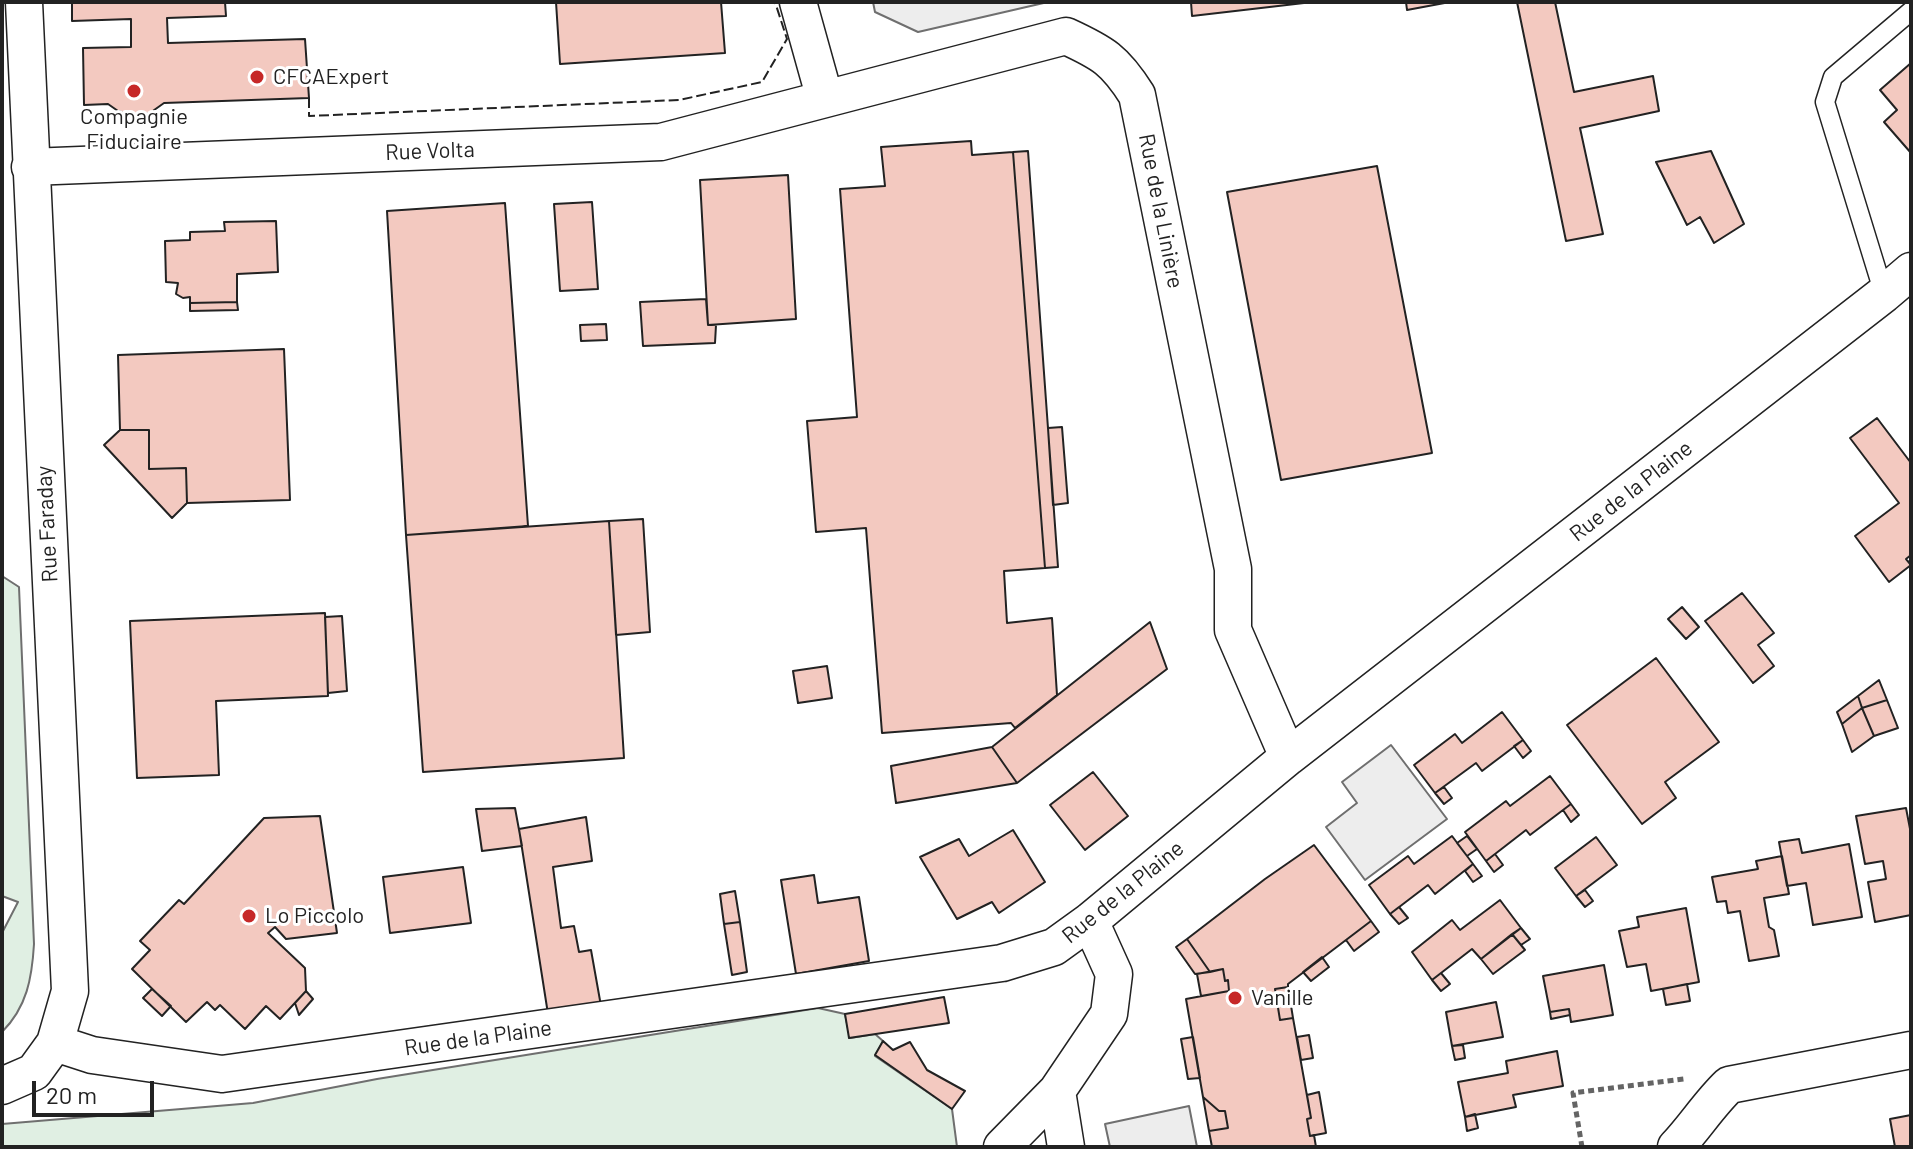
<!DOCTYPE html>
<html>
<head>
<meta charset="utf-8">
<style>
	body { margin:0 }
	#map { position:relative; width:1913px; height:1149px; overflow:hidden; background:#fff; font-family:Barlow,sans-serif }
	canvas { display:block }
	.frame { position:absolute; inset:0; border:4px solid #222; pointer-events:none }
	.scale { position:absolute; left:32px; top:1081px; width:122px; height:36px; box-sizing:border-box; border:4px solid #222; border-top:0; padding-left:10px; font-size:24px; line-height:28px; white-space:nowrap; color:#222; -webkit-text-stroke:6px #fff; paint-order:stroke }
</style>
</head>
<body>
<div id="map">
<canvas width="1913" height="1149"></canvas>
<div class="frame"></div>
<div class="scale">20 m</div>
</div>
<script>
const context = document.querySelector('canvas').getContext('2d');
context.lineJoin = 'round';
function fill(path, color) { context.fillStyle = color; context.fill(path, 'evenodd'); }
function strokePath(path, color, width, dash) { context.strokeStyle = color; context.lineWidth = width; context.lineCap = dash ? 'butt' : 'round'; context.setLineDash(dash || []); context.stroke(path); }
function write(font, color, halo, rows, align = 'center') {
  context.font = font + ' Barlow,sans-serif'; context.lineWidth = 6; context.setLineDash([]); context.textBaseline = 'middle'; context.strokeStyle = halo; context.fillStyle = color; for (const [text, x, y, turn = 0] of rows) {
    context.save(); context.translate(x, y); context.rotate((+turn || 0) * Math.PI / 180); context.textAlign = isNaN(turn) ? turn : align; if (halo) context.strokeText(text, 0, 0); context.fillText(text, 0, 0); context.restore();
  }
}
const green = new Path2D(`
	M2 576 19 587 34 944C32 978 27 1007 2 1032V933L18 902 2 896Z
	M818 1008 845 1014 850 1038 875 1034 883 1041 875 1056 952 1109 957 1147H2V1124L253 1103 377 1079Z`);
const parking = new Path2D(`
	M873 2H1048L918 32 875 12Z
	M1391 745 1447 819 1365 880 1326 827 1357 803 1342 782Z
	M1189 1106 1197 1147H1110L1105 1124Z`);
const building = new Path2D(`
	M72 2H225L226 16 167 18 168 43 305 39 309 98 164 103 150 113 136 116 118 111 108 104 84 105 83 48 131 47V19L72 21Z
	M556 2H721L725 53 560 64Z
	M1191 2H1304V3L1192 16Z
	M1406 2H1450L1407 10Z
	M1555 2 1574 92 1653 76 1659 111 1580 128 1603 234 1566 241 1517 2Z
	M1911 63V153L1884 122 1897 110 1880 90Z
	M971 141 972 155 1013 152 1045 568 1004 571 1007 623 1052 618 1057 695 1015 728 1011 723 882 733 866 528 816 532 807 421 857 417 840 189 885 186 881 147Z
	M1028 151 1058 567 1045 568 1013 152Z
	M1711 151 1744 224 1714 243 1700 217 1687 225 1656 162Z
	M1377 166 1432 453 1281 480 1227 192Z
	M788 175 796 319 708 325 700 180Z
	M592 202 598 289 560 291 554 204Z
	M505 203 528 526 406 535 387 211Z
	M276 221 278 272 237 274V302L190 303V297L183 298 176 294 178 283 166 282 165 241 190 240V232L225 231 224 222Z
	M706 299 708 325H716L715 343 643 346 640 302Z
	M237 302 238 310 190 311V303Z
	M606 324 607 340 581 341 580 325Z
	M284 349 290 500 187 503 186 468 149 469V430H120L118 355Z
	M1877 418 1911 463V555L1906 559 1911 565 1889 582 1855 536 1899 503 1850 438Z
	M1062 427 1068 503 1053 505 1048 428Z
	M120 430H149V469L186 468 187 503 172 518 104 445Z
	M643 519 650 632 616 635 609 521Z
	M609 521 624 758 423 772 406 535Z
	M1742 593 1774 633 1758 645 1774 666 1753 683 1705 621Z
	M1682 607 1699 627 1686 639 1668 619Z
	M325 613 328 696 216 701 219 775 137 778 130 621Z
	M342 616 347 691 328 693 325 617Z
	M1150 622 1167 669 1017 783 992 747Z
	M1656 658 1719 742 1665 782 1676 798 1642 824 1567 725Z
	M827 666 832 698 798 703 793 671Z
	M1879 680 1887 700 1862 708 1858 696Z
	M1858 696 1862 708 1842 724 1837 712Z
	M1887 700 1898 728 1874 736 1862 708Z
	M1862 708 1874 736 1852 752 1842 724Z
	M1502 712 1523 740 1482 771 1476 763 1435 793 1414 765 1455 734 1462 743Z
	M1523 740 1531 751 1523 758 1514 746Z
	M992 747 1017 783 896 803 891 766Z
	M1093 772 1128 816 1085 850 1050 805Z
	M1550 776 1571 804 1530 835 1526 830 1486 861 1465 832 1506 801 1510 806Z
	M1444 787 1452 798 1444 804 1435 793Z
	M1571 804 1579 815 1571 822 1563 810Z
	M515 808 522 846 482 851 476 809Z
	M1906 808 1911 834V915L1875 922 1868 882 1886 879 1883 861 1865 864 1856 816Z
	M320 816 337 933 286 939 275 927 268 933 305 968 306 991 280 1019 266 1006 245 1029 220 1005 215 1010 207 1002 186 1022 132 969 150 950 140 941 179 900 184 904 264 818Z
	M586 817 592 861 553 867 561 928 574 926 579 952 591 950 601 1006 548 1014 519 829Z
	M1013 830 1045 882 999 913 992 902 957 919 920 857 959 839 969 856Z
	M1452 836 1473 864 1435 894 1428 885 1390 914 1369 885 1408 856 1414 864Z
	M1467 836 1477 849 1467 856 1457 843Z
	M1596 837 1617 865 1576 896 1555 868Z
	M1799 839 1802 853 1849 844 1862 917 1813 925 1806 883 1787 886 1779 842Z
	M1314 845 1371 921 1288 984V987L1275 989 1280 1020 1293 1018 1311 1118 1307 1119 1310 1136 1314 1135 1316 1147H1212L1209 1131 1228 1128 1225 1111H1219L1203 1097 1186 999 1229 991 1228 980 1225 981 1223 969 1210 972 1187 939 1265 879Z
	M1495 854 1503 865 1494 872 1486 861Z
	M1782 856 1789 894 1764 898 1769 927 1774 930 1779 956 1749 961 1740 911 1728 913 1726 901 1717 902 1712 877 1758 869 1756 861Z
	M1473 864 1482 876 1473 882 1465 871Z
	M463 867 471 923 390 933 383 877Z
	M814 875 818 903 859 897 869 961 796 974 781 880Z
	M1585 890 1593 901 1585 907 1576 896Z
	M735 891 740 922 724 924 720 894Z
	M1500 900 1521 928 1481 959 1472 949 1432 980 1412 952 1452 920 1460 930Z
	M1399 907 1408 918 1399 924 1390 914Z
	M1686 908 1699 982 1651 991 1646 964 1627 967 1619 931 1639 927 1637 917Z
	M1371 921 1379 932 1354 951 1346 940Z
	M740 922 747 972 732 975 724 924Z
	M1521 928 1530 939 1521 945 1512 934Z
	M1512 934 1525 950 1493 974 1481 959Z
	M1187 939 1210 972 1195 974 1176 947Z
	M1322 957 1329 967 1311 981 1303 972Z
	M1604 965 1613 1015 1571 1022 1569 1009 1550 1012 1543 976Z
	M1223 969 1225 981 1228 980 1229 991 1201 996 1197 974Z
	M1441 973 1450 984 1441 991 1432 980Z
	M1687 984 1690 1001 1666 1005 1663 989Z
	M1288 987 1293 1018 1280 1020 1275 989Z
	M152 989 171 1006 162 1016 143 998Z
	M306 991 313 999 299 1015 295 1003Z
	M944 997 949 1023 849 1038 845 1014Z
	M1496 1002 1503 1037 1452 1046 1446 1012Z
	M1569 1009 1570 1015 1551 1019 1550 1012Z
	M1309 1035 1313 1058 1301 1060 1297 1037Z
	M1193 1037 1200 1078 1188 1079 1181 1039Z
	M883 1041 893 1050 910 1042 927 1070 965 1091 952 1109 875 1055Z
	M1463 1045 1465 1058 1455 1060 1452 1046Z
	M1557 1051 1563 1086 1513 1095 1516 1107 1465 1117 1458 1082 1508 1073 1506 1061Z
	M1319 1092 1326 1133 1310 1136 1307 1119 1311 1118 1307 1095Z
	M1203 1097 1219 1111H1225L1228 1128 1209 1131Z
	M1475 1114 1478 1128 1467 1131 1465 1117Z
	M1911 1115V1147H1895L1890 1119Z`);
const path = new Path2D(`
	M1582 1147 1573 1093 1684 1079`);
const lane = new Path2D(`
	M1884 294 1825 102 1833 77 1911 11`);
const street = new Path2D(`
	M798 2 825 99
	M30 167 661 142 1066 36C1103 53 1115 60 1137 95L1233 569V630L1288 757
	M55 1043 92 1055 222 1074 1002 963 1054 947 1090 921 1288 757 1884 294 1911 271
	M2 1086 34 1072 55 1043 70 991 24 2
	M1057 1091 1066 1147
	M1002 1147 1057 1091 1109 1014 1114 974 1090 921
	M1676 1147C1695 1127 1709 1104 1729 1085L1911 1050`);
const fence = new Path2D(`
	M309 98V116L679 100 762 82 787 39 775 2`);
const markers = [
	[257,77,8,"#c62828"],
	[134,91,8,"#c62828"],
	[249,916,8,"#c62828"],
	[1235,998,8,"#c62828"]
];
const poiNames = [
	["CFCAExpert",273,77],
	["Compagnie",134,117,"center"],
	["Fiduciaire",134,142,"center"],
	["Lo Piccolo",265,916],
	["Vanille",1251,998]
];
const streetNames = [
	["Rue Volta",430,151,-2],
	["Rue de la Linière",1161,211,79],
	["Rue de la Plaine",1631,491,-38],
	["Rue Faraday",47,524,-93],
	["Rue de la Plaine",1123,892,-39],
	["Rue de la Plaine",478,1038,-8]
];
fill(green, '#e0efe3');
strokePath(green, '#6f6f6f', 2);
fill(parking, '#ededed');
strokePath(parking, '#6f6f6f', 2);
fill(building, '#f3c9c0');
strokePath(building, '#222', 2);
strokePath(lane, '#222', 21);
strokePath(street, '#222', 39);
strokePath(path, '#646464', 5, [6, 4]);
strokePath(lane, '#fff', 18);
strokePath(street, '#fff', 36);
strokePath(fence, '#222', 2, [10, 4]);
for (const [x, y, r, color] of markers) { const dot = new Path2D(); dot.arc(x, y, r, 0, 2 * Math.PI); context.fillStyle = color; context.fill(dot); strokePath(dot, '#fff', 3); }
write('22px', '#222', '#fff', poiNames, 'left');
write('22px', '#222', '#fff', streetNames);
</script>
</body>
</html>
